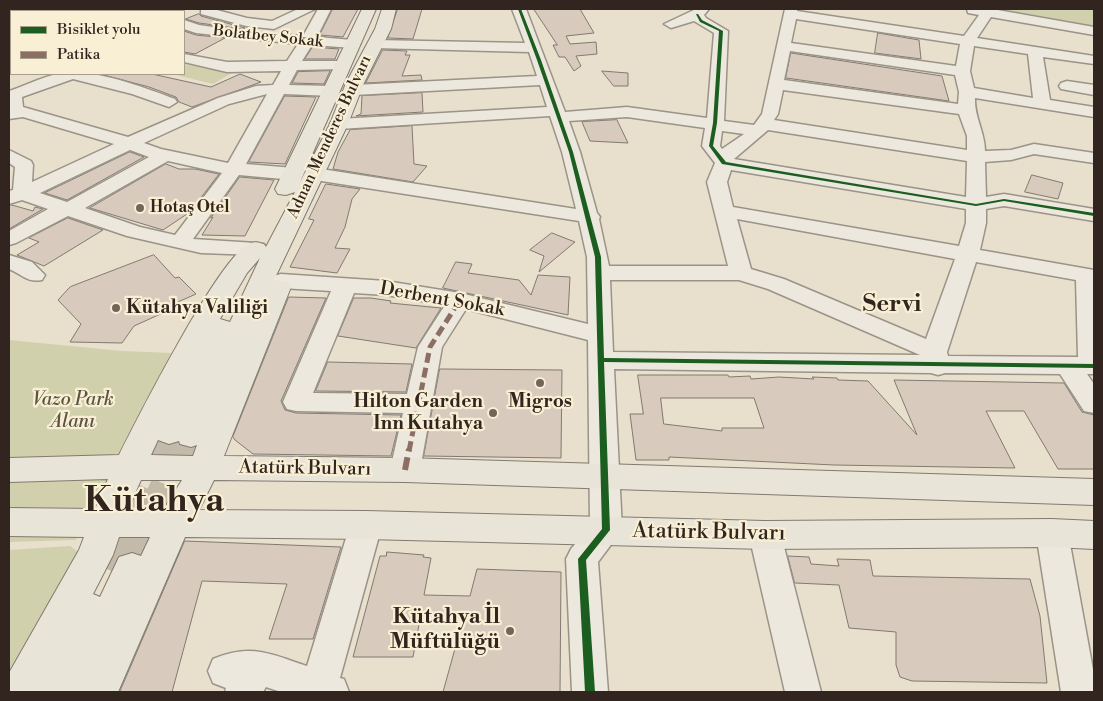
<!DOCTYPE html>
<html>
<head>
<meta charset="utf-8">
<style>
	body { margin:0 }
	#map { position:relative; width:1103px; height:701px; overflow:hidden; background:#e8e0cc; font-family:"Libre Bodoni",serif }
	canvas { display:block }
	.frame { position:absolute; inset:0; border:10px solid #32241e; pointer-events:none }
	.legend { position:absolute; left:10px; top:10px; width:175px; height:65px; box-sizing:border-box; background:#f8efd5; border:1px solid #a99e8c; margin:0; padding:6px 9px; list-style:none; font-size:15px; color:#32241e }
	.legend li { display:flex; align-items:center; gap:10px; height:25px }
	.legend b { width:25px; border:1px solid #a99e8c }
</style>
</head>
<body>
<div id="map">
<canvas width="1103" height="701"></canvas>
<div class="frame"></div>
<ul class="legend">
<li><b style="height:6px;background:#1b5e20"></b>Bisiklet yolu</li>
<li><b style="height:6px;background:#8d6e63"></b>Patika</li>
</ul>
</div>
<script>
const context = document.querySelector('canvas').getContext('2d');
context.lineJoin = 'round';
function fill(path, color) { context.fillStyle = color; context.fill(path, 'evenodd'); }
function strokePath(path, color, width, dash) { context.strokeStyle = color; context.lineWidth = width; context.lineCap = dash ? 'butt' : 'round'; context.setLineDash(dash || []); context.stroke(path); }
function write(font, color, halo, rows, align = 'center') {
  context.font = font + ' "Libre Bodoni",serif'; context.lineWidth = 4.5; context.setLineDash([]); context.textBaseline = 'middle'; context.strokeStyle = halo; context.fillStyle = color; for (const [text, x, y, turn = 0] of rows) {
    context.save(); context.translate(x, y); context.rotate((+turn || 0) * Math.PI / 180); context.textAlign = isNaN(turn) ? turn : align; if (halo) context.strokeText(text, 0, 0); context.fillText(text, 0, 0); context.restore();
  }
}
const green = new Path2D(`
	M1000 9H1094V26Z
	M184 64 232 73 213 84 172 74H184Z
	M9 340 122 351 173 353 76 540 9 542Z
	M70 546 81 554 35 651 11 692H9V550Z`);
const building = new Path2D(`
	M333 9H358L343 37 320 35Z
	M398 9H422L413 39 388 38Z
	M534 9H580L594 33 566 36 570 44 596 42 597 54 576 56 581 66 574 71 565 57H559L553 45H557Z
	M199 14 201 16 245 28 242 29 199 23 186 19Z
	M184 31 196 35 225 38 195 54 184 52Z
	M878 33 919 40 921 59 875 53Z
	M313 47 339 49 335 59H305Z
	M383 50 407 51 405 55H410L402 76 421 75 422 80 366 83Z
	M791 53 942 76 949 101 786 78Z
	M330 71 324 84 292 83 298 72Z
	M602 71 628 73V86H614Z
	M100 74H152L211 87 240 74 261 82 192 107 179 102 176 97 149 87Z
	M422 93 423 112 356 116 361 114 362 96Z
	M285 96 316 97 285 164 249 162Z
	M617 120 628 143 590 141 582 122Z
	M412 126 414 164 427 166 413 182 333 169 338 152 350 130Z
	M130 152 144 157 67 200 45 193Z
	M166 164 179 169H195L219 174 190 212 163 230 90 208Z
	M1032 175 1063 183 1058 199 1025 192Z
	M240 177 274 180 245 236 202 235 213 217 211 218Z
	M326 184 360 189 352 199 345 227 335 248 350 249 337 273 290 267 314 220 309 219Z
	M12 205 33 211 35 207 43 209 9 229V206Z
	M68 218 103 230 44 266 17 255 39 242 29 238Z
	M552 233 575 242 539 272 544 256 530 250Z
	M154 255 175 278 179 277 196 294 162 309 165 312 134 326 122 343 70 342 81 324 58 300 70 287Z
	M456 262 472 264 468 273 519 280 531 295 538 275 570 277 568 315 443 288Z
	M289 297 326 298 281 401 285 410 296 413 401 415 391 456 253 454 235 440 233 437Z
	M354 298H371L391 301 390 303 441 308 416 348 338 336Z
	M328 362 412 364 406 392 316 391Z
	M440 369 562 370 561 458 424 456Z
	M638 375H728L729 377 750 376 751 379 779 377 814 379 812 377 837 378 838 380 868 381 917 435 894 380 1064 383 1082 412 1094 415V469H1058L1024 411H986L1015 468 834 465 669 457V460H636L630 414H643ZM661 398H754L764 428H722V431L664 424Z
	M185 541 341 547 313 639H269L287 584 202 581 172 692H120Z
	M387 552 424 555 423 557 431 558 424 595 470 596 477 569 561 572 560 692H443L464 616 421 614 413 657H353L380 556H386Z
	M788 556 809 557 811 564 839 566 837 559 870 560 873 576 1030 579 1040 616 1047 683 912 681 900 677 896 665V632L849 628 839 585 795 583Z`);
const majorTunnelFar1 = new Path2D(`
	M161 451 169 433
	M185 451 191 436`);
const majorTunnel = new Path2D(`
	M105 568 161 449
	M132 568 185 449`);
const minor = new Path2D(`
	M19 9H36L34 11H18Z
	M201 9H213L247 18 272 21 298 9H315L274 29 246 26 201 14Z
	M318 9H331L317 37 353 40 360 44 353 48 312 45 302 61H343L350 65 343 69 297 70 289 85 332 86 340 91 332 96 284 94 246 164 294 168 301 170 303 174 301 178 294 180 239 175 193 239 256 243 264 244 267 249 264 254 256 255 201 253 127 236 68 216 16 243 9 245V231L48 209 22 200 9 204V191L13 190 15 167 9 163V150L31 161 33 165 32 182 114 144 23 117 9 119V91C25 86 43 76 59 74 95 68 142 87 175 99L177 102 169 107 132 94 73 79 22 97 23 107 128 137 218 98 256 86 273 85 281 71 227 72 184 62V54L227 62 287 61 298 44 196 33 184 29V20L199 25 254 33 303 36ZM267 94 228 163 161 149 144 143 229 104ZM130 150 149 157 67 202 40 193ZM168 161 222 173 175 235 140 227 85 208Z
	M512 9H526L565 112 627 107 707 118 714 33 694 21 671 28 664 24 696 9H709L704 15 706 18 728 31 724 121 754 125 762 114 785 9H797V11L964 36 979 15 968 13 967 9H992L1094 27V35L991 17 977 38 1094 56V64L1043 57 1050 100 1094 107V117L975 98C974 117 985 132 985 151L1011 150 1034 144 1094 153V163L1034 154 1011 160 985 162 986 197 1004 194 1094 209V221L1004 206 986 209V223L980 250 1094 270V374H1087L1094 384V413L1084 411 1060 374 945 373 938 375 931 373 614 369 622 530 598 562 608 692H572L566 559 571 549 590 526 588 340 466 309 442 347 420 470 415 478 405 481 395 478 390 470 403 413 296 411 287 409 283 402 331 291 281 288 273 286 270 281 273 276 281 274 386 281 460 293 588 324 587 257 579 221 315 180 308 178 306 174 308 170 315 168 576 209 562 152 550 116 339 129 333 128 330 124 333 120 339 119 547 107 540 85 354 95 346 90 354 85 537 76 529 52 375 48 368 44 375 40 525 43ZM796 19 960 44 956 66 791 43ZM974 46 1028 54 1033 98 974 88 970 71ZM790 51 955 75 959 92 958 104 784 80ZM783 90 959 114 967 136V150L774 120 778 114ZM627 117 705 128 702 146 715 163 707 182 728 266H609L599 219 600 217 597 213 580 152 569 121ZM768 130 967 161 966 197 734 159ZM722 131 744 134 722 149 720 146ZM731 170 966 209V223L959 246 733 207 727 182ZM737 219 955 259 926 339 784 279 751 269ZM976 262 1076 280 1078 357 948 356 947 352ZM610 280H739L768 289 920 355 613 352ZM354 293 386 295 445 305 418 347 407 394 313 393Z
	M1067 81 1094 85V95L1061 89 1059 86 1061 83Z
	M9 255 32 262 45 275 42 280C27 283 22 274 9 269Z
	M366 512 377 516 382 525 340 678 344 679 349 692H281L266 687 263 692H225L226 688 213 683 208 671 213 659C252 643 270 654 307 666L350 525 355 516Z
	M1052 520 1063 524 1068 533 1094 675V692H1061L1036 533 1041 524Z
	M765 522 776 526 781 535 821 692H785L749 535 754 526Z`);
const major = new Path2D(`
	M362 9H376L300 182 330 124 346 83 375 29 382 9H396L391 29 364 83 348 124 274 280 287 282 291 287 224 456 405 458 1094 479V505L405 482 214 480 199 510 366 511 765 521 1052 519 1094 521V549L1052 547 765 549 366 539 185 537 118 692H9V673L79 550 84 537 9 536V508L95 509 108 479 9 482V458L119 455C137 419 219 257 249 244 255 241 262 242 266 247L295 192 286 195 278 194 275 189ZM260 258 230 322 220 319 247 273ZM158 440 169 444 179 441 180 444 191 447 197 445 193 456 151 455ZM141 480H182L164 509H128ZM119 537H150L141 556 132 553 119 557 100 597 93 594 113 555Z`);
const quietFar1 = new Path2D(`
	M409 451 430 347 460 300`);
const quiet = new Path2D(`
	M405 470 409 449`);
const cycleway = new Path2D(`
	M518 9H521L541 60 573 152 601 257 604 358 1094 364V368L604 362 610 530 586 560 595 692H585L578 559 602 529 595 257 569 152 537 60Z
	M696 14H698L702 20 723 31 717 123 713 146 726 162 976 204 1004 199 1094 213V216L1004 201 976 206 722 164 709 146 713 123 719 31 700 22Z`);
const markers = [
	[140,208,5,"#72665b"],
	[116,308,5,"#72665b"],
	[540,383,5,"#72665b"],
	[493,413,5,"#72665b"],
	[510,631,5,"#72665b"]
];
const farStreetnames = [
	["Bolatbey Sokak",268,37,6],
	["Adnan Menderes Bulvarı",330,137,-65]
];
const farPoinames = [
	["Hotaş Otel",150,208]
];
const streetNames = [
	["Derbent Sokak",442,300,10],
	["Atatürk Bulvarı",305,469,1]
];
const poiNames = [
	["Kütahya Valiliği",126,308],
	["Hilton Garden",483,402,"right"],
	["Inn Kutahya",483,424,"right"],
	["Migros",540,402,"center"]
];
const parkNames = [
	["Vazo Park",73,400],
	["Alanı",73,422]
];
const nearStreetnames = [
	["Atatürk Bulvarı",709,533,1]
];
const nearPoinames = [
	["Kütahya İl",500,618],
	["Müftülüğü",500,643]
];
const districtNames = [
	["Servi",892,305]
];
const nearTownnames = [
	["Kütahya",154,503]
];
fill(green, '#d0d1ac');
fill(building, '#d8cabd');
strokePath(building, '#807a70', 1);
strokePath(majorTunnelFar1, '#c4baa9', 28, [28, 14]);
strokePath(majorTunnel, '#c4baa9', 36, [36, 18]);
strokePath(minor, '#9a9387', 3);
strokePath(major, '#807a70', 2);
fill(minor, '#ece8dd');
fill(major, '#e9e4d8');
strokePath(quietFar1, '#8d6e63', 5, [10, 5]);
strokePath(quiet, '#8d6e63', 6, [13, 6]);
fill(cycleway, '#1b5e20');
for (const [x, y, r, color] of markers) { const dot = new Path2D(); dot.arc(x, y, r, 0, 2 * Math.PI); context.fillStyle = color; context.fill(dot); strokePath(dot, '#f8efd5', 2); }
write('16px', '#32241e', '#f8efd5', farStreetnames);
write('bold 16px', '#32241e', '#f8efd5', farPoinames, 'left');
write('19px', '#32241e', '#f8efd5', streetNames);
write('bold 19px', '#32241e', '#f8efd5', poiNames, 'left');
write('italic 19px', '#5b5441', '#f8efd5', parkNames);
write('22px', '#32241e', '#f8efd5', nearStreetnames);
write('bold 22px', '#32241e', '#f8efd5', nearPoinames, 'right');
write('bold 24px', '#32241e', '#f8efd5', districtNames);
write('bold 35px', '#32241e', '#f8efd5', nearTownnames);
</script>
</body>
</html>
